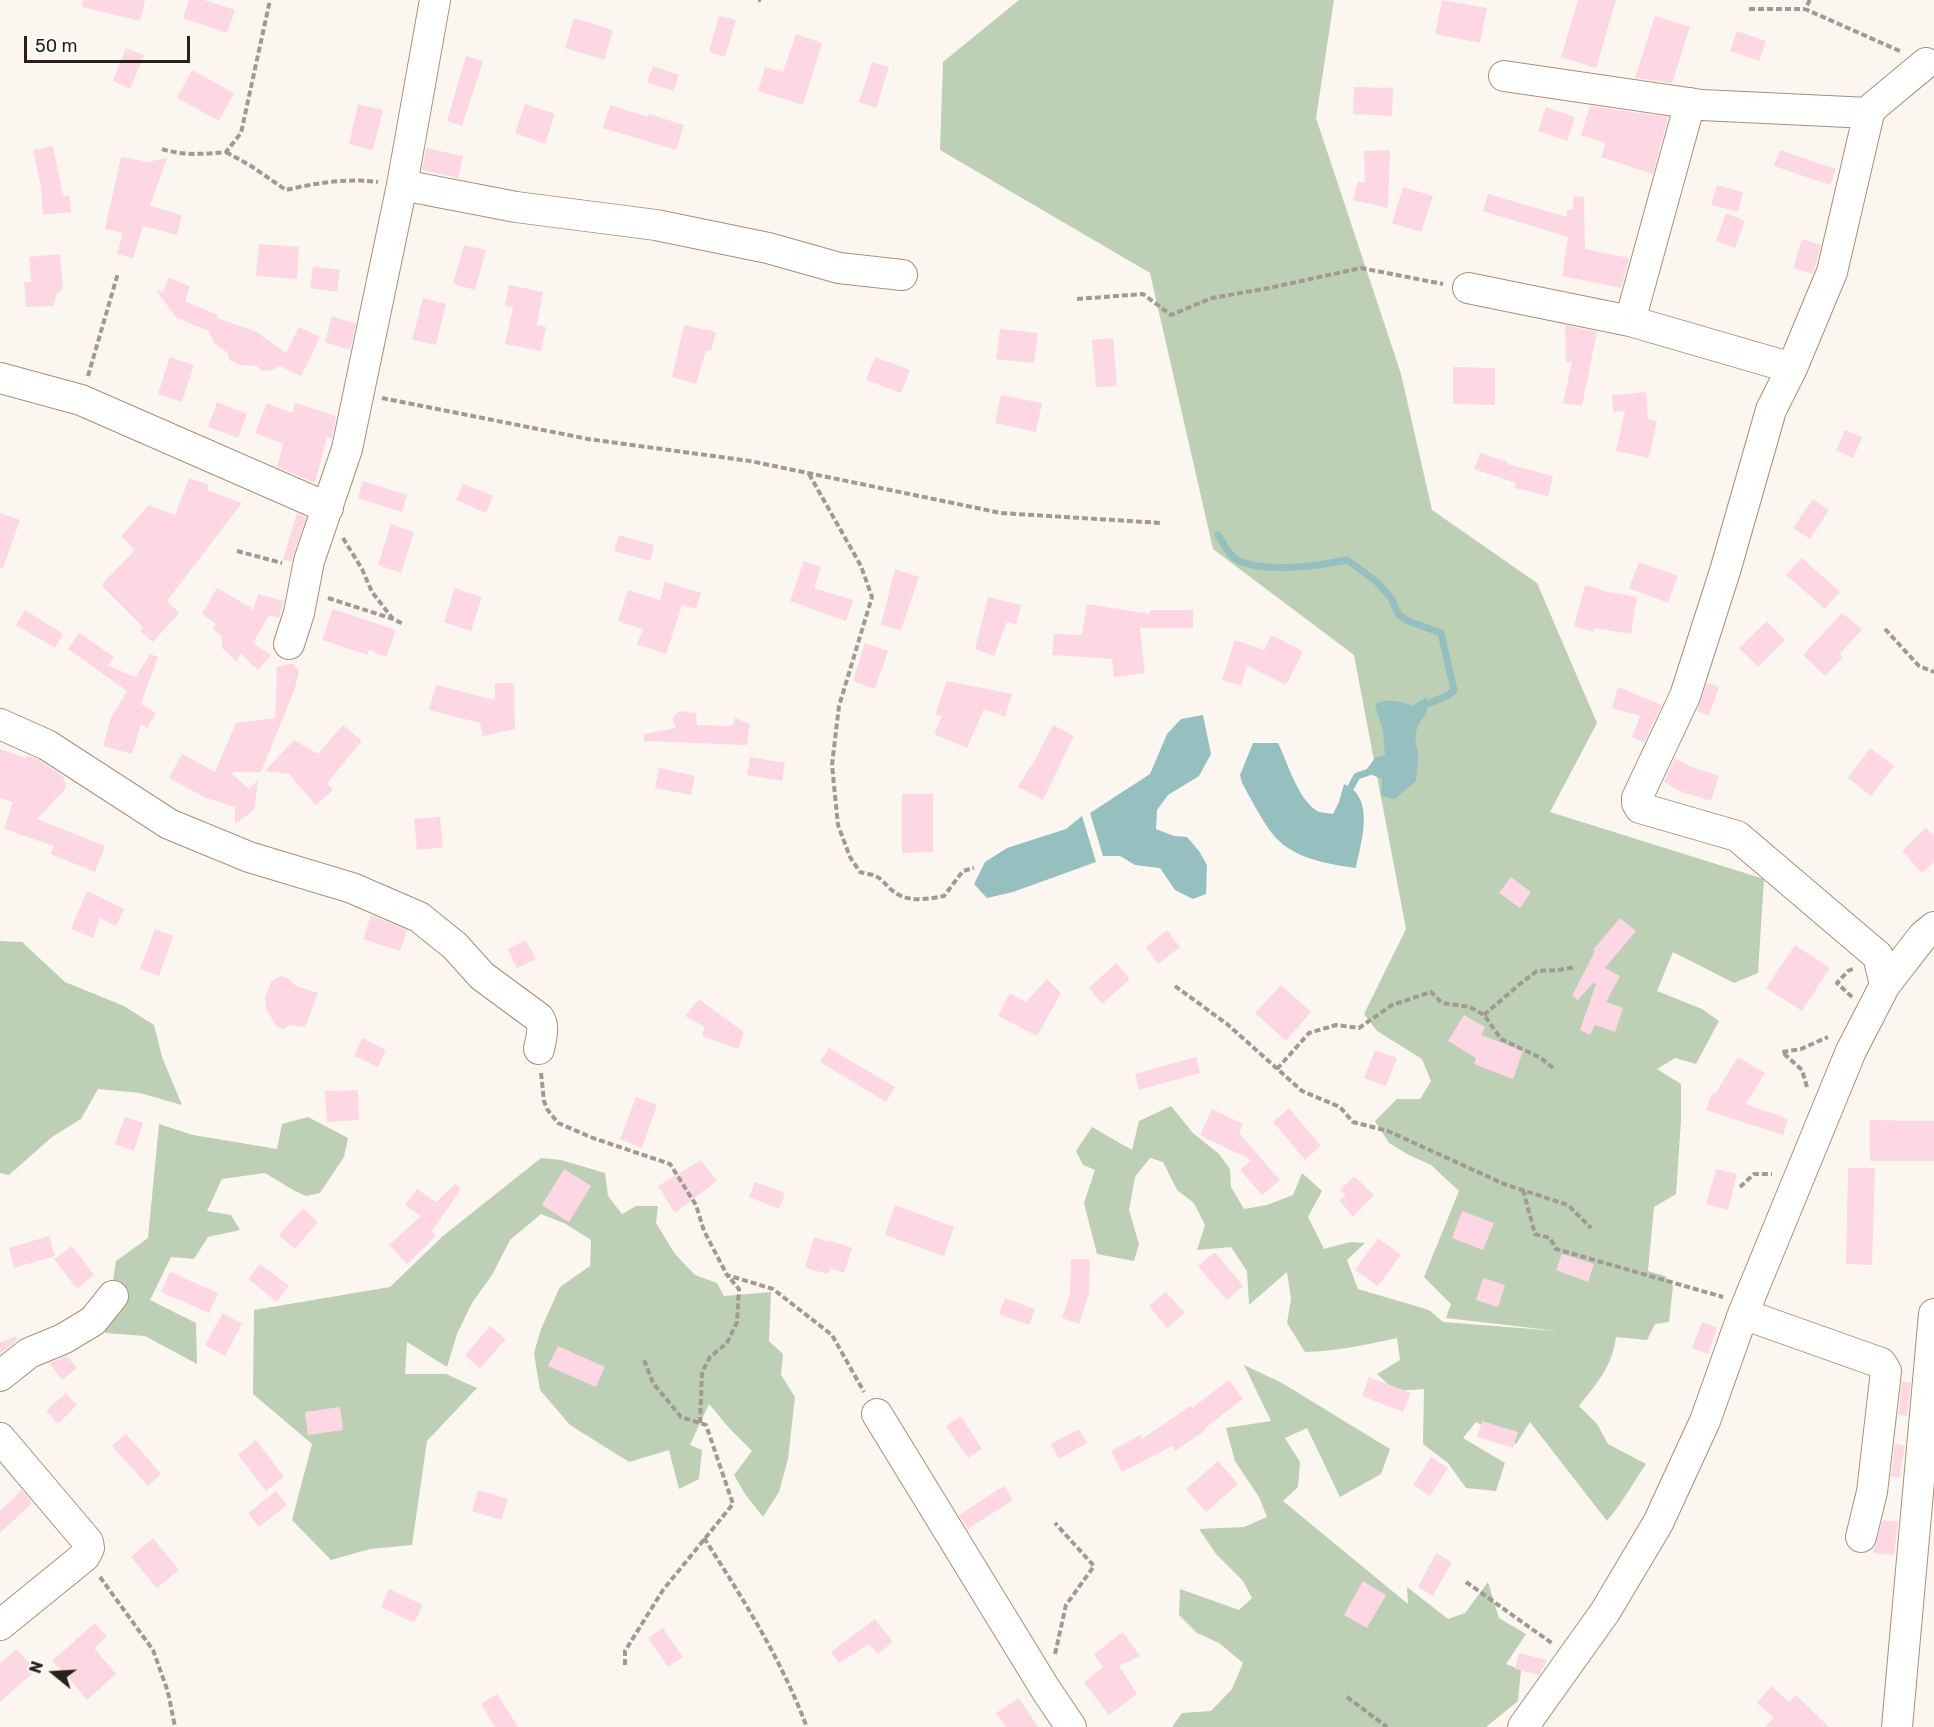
<!DOCTYPE html>
<html>
<head>
<meta charset="utf-8">
<style>
	body { margin:0 }
	#map { position:relative; width:1934px; height:1727px; overflow:hidden; background:#fcf6f1; font-family:Rubik,sans-serif }
	canvas { display:block }
	.north { position:absolute; left:24px; top:1643px; width:60px; height:60px; -webkit-text-stroke:4px #fff; paint-order:stroke; rotate:288deg; font-size:16px; font-weight:700; line-height:24px; text-align:center; color:#2b2017 }
	.north::after { content:''; display:block; margin:auto; width:21px; height:27px; background:#2b2017; clip-path:polygon(50% 0,100% 100%,50% 72%,0 100%) }
	.scale { position:absolute; left:24px; top:36px; width:166px; height:27px; box-sizing:border-box; border:3px solid #2b2017; border-top:0; padding-left:8px; font-size:18px; line-height:21px; white-space:nowrap; color:#2b2017; -webkit-text-stroke:4px #fff; paint-order:stroke }
</style>
</head>
<body>
<div id="map">
<canvas width="1934" height="1727"></canvas>
<div class="north">N</div>
<div class="scale">50 m</div>
</div>
<script>
const context = document.querySelector('canvas').getContext('2d');
context.lineJoin = 'round';
function fill(path, color) { context.fillStyle = color; context.fill(path, 'evenodd'); }
function strokePath(path, color, width, dash) { context.strokeStyle = color; context.lineWidth = width; context.lineCap = dash ? 'butt' : 'round'; context.setLineDash(dash || []); context.stroke(path); }
const green = new Path2D(`
	M1019 0H1334L1316 118 1401 374 1432 510 1537 583 1597 723 1550 812 1764 879 1758 973 1734 983 1673 952 1657 991 1702 1009 1719 1021 1696 1064 1675 1058 1657 1069 1681 1084V1121L1676 1194 1654 1207 1648 1271 1665 1276 1673 1286 1669 1322 1655 1324 1647 1340 1616 1337C1612 1367 1597 1383 1579 1406L1597 1424 1608 1444 1646 1464C1633 1483 1622 1503 1607 1521L1530 1422 1516 1444 1476 1422 1463 1438 1505 1463 1496 1491 1466 1488 1448 1463 1423 1444 1424 1389 1395 1391 1377 1374 1400 1360 1397 1338C1366 1345 1337 1351 1305 1352L1287 1323 1291 1299 1287 1272 1249 1305 1247 1271 1231 1247 1197 1250 1205 1225 1194 1203 1177 1190 1163 1162 1150 1158 1135 1177 1129 1210 1139 1244 1134 1261 1097 1254 1084 1203 1095 1170 1083 1165 1076 1151 1092 1127 1132 1150 1139 1121 1171 1106 1193 1133 1219 1154 1230 1169 1231 1187 1244 1209 1267 1205 1293 1195 1302 1173 1322 1191 1308 1217 1324 1249 1350 1242 1365 1243 1347 1260 1358 1289 1429 1310 1443 1322 1558 1331 1446 1318 1451 1304 1424 1277 1459 1191 1431 1165 1409 1155 1389 1143 1375 1121 1397 1099H1420L1431 1081 1422 1059 1377 1031 1364 1014 1406 929 1354 655 1213 549 1150 273 940 150 943 62Z
	M0 941 22 942 65 982 124 1006 154 1025 162 1057 182 1105 140 1093 98 1089 81 1119 52 1137 9 1175 0 1173Z
	M308 1117 348 1138 344 1157 320 1193 306 1196 293 1190 265 1173 222 1179 207 1211 231 1215 240 1230 208 1237 194 1259 171 1257 150 1300 196 1323 197 1364 145 1336 105 1333 116 1261 148 1238 159 1124 193 1135 277 1149 282 1124Z
	M541 1158 561 1160 605 1173 608 1196 622 1214 636 1206H658L656 1223 675 1254 695 1275 717 1283 724 1296 771 1292 769 1341 783 1354 781 1375 795 1397 788 1459 779 1492 763 1517 745 1494 734 1475 752 1451 730 1429 709 1404 690 1445 702 1450 699 1479 679 1489 669 1450 629 1462 570 1425 540 1390 534 1353 541 1329 560 1287 590 1266 591 1240 566 1224 541 1214 510 1240 492 1275 472 1303 457 1334 447 1367 407 1342 405 1374H446L477 1388 427 1441 412 1545 370 1549 331 1560 292 1520 312 1444 253 1394 254 1310 390 1287 443 1236Z
	M1244 1365 1282 1383 1390 1449 1381 1474 1340 1497 1307 1428 1285 1438 1300 1462 1298 1487 1283 1501 1408 1604 1407 1587 1448 1619 1465 1613 1488 1582 1499 1618 1526 1634 1506 1664 1521 1670 1518 1701 1486 1727H1172L1182 1713 1211 1711 1232 1689 1243 1663 1219 1643 1197 1633 1179 1615 1180 1589 1239 1610 1252 1598 1243 1581 1216 1554 1199 1529 1244 1527 1267 1517 1259 1497 1235 1461 1226 1428 1271 1421Z`);
const water = new Path2D(`
	M1426 697C1432 716 1418 718 1416 733 1414 741 1418 749 1418 757 1418 765 1417 774 1416 781L1394 799 1381 796 1382 779 1370 774 1367 769 1375 758 1385 755 1383 731 1375 705C1386 697 1400 701 1412 706Z
	M1203 715 1211 754 1199 776 1168 795 1157 810 1156 829 1174 836 1187 837 1199 851 1207 865 1206 894 1193 899 1175 890 1160 868 1135 865 1120 856H1103L1090 813 1150 774 1167 734 1181 719Z
	M1253 743H1278C1288 763 1298 801 1319 812 1323 813 1329 813 1333 814L1339 802 1344 784C1376 798 1361 842 1356 868 1326 864 1290 858 1271 832 1260 817 1251 799 1242 783L1240 775Z
	M1082 816 1096 862 1013 892 987 898 974 884 985 862 1007 848 1066 829Z`);
const stream = new Path2D(`
	M1218 535C1224 544 1229 556 1239 561 1267 573 1318 566 1347 560L1376 581 1391 598 1399 615 1408 621 1441 633 1454 690 1448 695 1428 704
	M1351 787 1357 776 1369 772`);
const building = new Path2D(`
	M83 0H145L140 21 82 7Z
	M189 0H204L235 10 227 33 183 18Z
	M1442 0 1487 8 1480 43 1435 34Z
	M1578 0H1616L1596 68 1561 57Z
	M719 16 736 20 725 57 709 52Z
	M1655 16 1690 27 1672 83 1635 78Z
	M574 18 613 30 604 60 565 48Z
	M1737 31 1766 41 1759 61 1730 51Z
	M796 34 822 43 803 105 758 91 765 67 783 72Z
	M126 48 144 55 130 89 113 81Z
	M466 56 483 61 462 126 447 121Z
	M872 62 889 67 876 108 859 102Z
	M653 66 679 75 673 91 647 82Z
	M192 70 234 93 219 121 177 98Z
	M1354 87 1393 88 1392 116 1353 114Z
	M358 104 383 110 373 150 349 144Z
	M525 104 555 114 545 144 515 133Z
	M610 105 648 117 649 114 684 125 676 150 603 128Z
	M1590 106 1668 117 1653 174 1601 157 1606 143 1581 135Z
	M1546 107 1575 117 1567 141 1538 131Z
	M53 146 63 196 69 195 71 212 43 215 41 187 33 150Z
	M426 148 463 156 458 178 422 170Z
	M1390 150 1388 208 1353 200 1358 181 1365 183 1364 151Z
	M1780 150 1836 169 1830 185 1774 166Z
	M121 157 147 162 167 158 150 206 182 215 177 235 143 226 133 258 117 254 123 233 105 229Z
	M1717 185 1743 192 1738 212 1711 205Z
	M1403 187 1433 196 1421 232 1392 223Z
	M1488 194 1567 217V210H1572L1574 196 1584 197 1585 249 1629 258 1621 288 1562 276 1568 237 1483 211Z
	M1726 213 1745 221 1735 248 1716 241Z
	M1802 239 1821 245 1813 274 1793 268Z
	M259 244 299 247 297 279 256 276Z
	M464 245 486 250 475 290 453 284Z
	M60 254 63 289 56 295 54 306 26 307 24 282H31L29 257Z
	M313 266 340 270 337 292 310 288Z
	M169 278 190 286 185 301 218 315 217 318 257 332 286 353 299 327 320 337 301 376 280 366 272 370 262 371 257 366 240 365 229 360 228 353 214 343 208 330 193 325 179 318 178 320 156 290 163 292Z
	M509 285 543 292 537 325 546 327 541 351 505 344 513 307 505 306Z
	M423 298 446 304 436 345 412 340Z
	M332 316 356 324 350 350 325 342Z
	M684 325 716 332 711 351 706 350 696 384 672 377Z
	M1565 325 1597 332 1582 406 1563 403 1572 362H1566Z
	M1000 329 1038 333 1034 363 996 359Z
	M1113 338 1117 386 1096 387 1092 340Z
	M170 357 194 365 182 402 158 394Z
	M875 357 910 370 901 393 866 380Z
	M1453 367 1495 368V405L1453 404Z
	M1646 392 1648 419 1657 421 1649 458 1616 451 1625 411 1613 412 1612 395Z
	M1001 395 1042 403 1036 432 995 423Z
	M217 402 247 414 238 438 208 427Z
	M267 403 292 413 295 403 336 416 332 439 327 437 315 483 277 467 283 444 255 433Z
	M1845 430 1862 437 1853 458 1836 450Z
	M1480 453 1508 462 1507 464 1553 476 1548 496 1515 488 1516 483 1474 469Z
	M189 478 209 485 207 490 242 503 167 601 179 613 153 642 140 631 143 627 101 585 135 550 121 536 149 505 175 515Z
	M363 481 407 495 402 512 358 498Z
	M463 484 493 496 486 513 456 500Z
	M1813 499 1829 510 1810 539 1793 528Z
	M0 513 20 520 3 568H0Z
	M297 513 306 517 291 562 283 559Z
	M391 524 414 532 401 573 378 565Z
	M619 535 654 545 650 561 614 551Z
	M1802 558 1840 592 1825 609 1786 575Z
	M804 561 821 567 814 588 853 600 846 621 790 601Z
	M1639 562 1678 576 1668 603 1629 588Z
	M895 569 919 577 901 630 881 625Z
	M665 582 701 593 696 609 682 605 666 654 637 644 643 629 618 621 628 590 660 600Z
	M1585 585 1608 592 1637 597 1631 634 1594 628 1593 632 1574 626Z
	M217 588 250 607 253 611 258 594 284 601 279 618 269 615 253 643 271 655 258 670 240 653 237 662 222 648V637L213 628 216 624 202 614Z
	M455 588 482 597 471 631 444 622Z
	M988 597 1021 605 1016 625 1007 622 994 656 975 649Z
	M1087 604 1150 614V610H1193V628H1140L1145 673 1114 677 1112 659 1052 655 1054 634 1082 635Z
	M333 609 396 630 386 657 369 650 368 655 322 640Z
	M25 610 63 634 55 648 16 625Z
	M1842 613 1862 629 1840 654 1843 657 1825 676 1803 655Z
	M1767 621 1785 640 1758 667 1739 648Z
	M79 633 114 657 108 666 136 677 150 654 158 657 141 704 156 713 147 728 141 724 132 754 103 746 111 717 127 691 68 649Z
	M1271 635 1303 651 1286 685 1247 666 1241 686 1222 680 1235 640 1264 650Z
	M865 643 888 651 875 689 853 681Z
	M289 664H294L299 671 295 688 261 772H230L249 789 258 780 254 810 235 824V807L206 798 169 778 182 754 215 772 236 723 275 718 277 667Z
	M947 681 1012 694 1005 717 984 709 967 748 934 734 942 716 935 715Z
	M495 683H514L515 729 483 736 480 723 429 710 436 685 495 700Z
	M1707 683 1719 687 1709 716 1697 711Z
	M1618 687 1662 705 1644 742 1632 737 1640 716 1612 708Z
	M679 711 696 713 697 725 732 726 735 718 750 724 747 745 644 741V734L676 728 672 718Z
	M343 725 362 741 327 783 333 790 316 805 289 774 265 771 294 740 318 754Z
	M1053 725 1074 736 1043 800 1018 787 1030 766 1031 768Z
	M1870 748 1894 766 1871 796 1848 778Z
	M0 749 26 758 27 755 39 760 64 777 66 788 37 819 105 846 95 872 51 854 54 846 4 829 13 802 0 798Z
	M750 757 785 763 782 781 747 775Z
	M1675 758 1689 766 1719 776 1711 801 1682 792 1664 782Z
	M659 768 695 776 691 795 655 788Z
	M902 794H933V852L902 853Z
	M440 817 443 847 417 850 414 819Z
	M1926 828 1934 836V862L1922 873 1902 851Z
	M1511 877 1531 892 1520 908 1499 893Z
	M87 891 124 909 116 926 100 918 93 938 71 929Z
	M371 915 407 930 400 951 363 939Z
	M1620 918 1636 931 1605 968 1620 976 1606 1002 1623 1008 1615 1032 1595 1025 1590 1035 1580 1030 1596 984 1593 983 1578 1000 1572 996 1595 951 1593 950Z
	M155 929 173 936 159 976 140 969Z
	M1167 930 1180 947 1158 964 1146 947Z
	M526 940 536 959 517 968 508 949Z
	M1795 945 1830 968 1802 1011 1766 988Z
	M1116 963 1130 979 1102 1004 1089 988Z
	M280 976 288 978 296 986 318 993 305 1027 289 1025 284 1029 277 1027 266 1009 265 998 271 982Z
	M1047 979 1061 993 1037 1036 998 1016 1010 993 1026 1002Z
	M1281 985 1311 1012 1286 1041 1255 1013Z
	M699 999 744 1032 738 1049 702 1036 705 1027 685 1016Z
	M1464 1015 1485 1027 1481 1035 1523 1051 1513 1079 1474 1064 1476 1058 1448 1041Z
	M362 1038 386 1050 378 1067 354 1056Z
	M829 1048 895 1087 886 1102 820 1062Z
	M1375 1050 1397 1058 1386 1086 1364 1078Z
	M1196 1057 1200 1073 1139 1090 1135 1074Z
	M1738 1057 1765 1073 1746 1104 1788 1119 1783 1135 1706 1110 1712 1093 1715 1094Z
	M358 1090 359 1120 327 1122 325 1091Z
	M636 1097 657 1105 642 1148 620 1139Z
	M1289 1108 1321 1146 1305 1160 1273 1122Z
	M1212 1109 1243 1124 1239 1133 1280 1180 1262 1195 1240 1170 1251 1160 1200 1135Z
	M125 1117 143 1123 134 1151 115 1144Z
	M1870 1120 1934 1121V1161H1870Z
	M701 1160 717 1181 675 1213 658 1186Z
	M1848 1168H1875L1872 1265 1846 1264Z
	M564 1169 591 1186 569 1222 542 1205Z
	M1716 1169 1737 1174 1728 1210 1706 1204Z
	M1354 1176 1374 1195 1353 1217 1339 1200 1346 1195 1340 1190Z
	M755 1182 785 1193 779 1209 749 1197Z
	M455 1184 461 1189 432 1231 436 1236 407 1264 389 1245 421 1216 405 1205 417 1189 436 1202Z
	M895 1205 954 1227 944 1256 885 1235Z
	M303 1208 318 1222 295 1249 279 1235Z
	M1462 1211 1494 1223 1483 1250 1452 1238Z
	M49 1236 55 1256 14 1268 9 1248Z
	M814 1237 829 1242V1240L852 1248 844 1273 830 1268 828 1274 805 1268Z
	M1378 1238 1401 1255 1378 1286 1355 1270Z
	M72 1246 94 1275 77 1289 54 1259Z
	M1215 1252 1243 1286 1227 1300 1198 1266Z
	M1562 1254 1594 1264 1588 1282 1556 1270Z
	M1071 1259H1090L1089 1294 1079 1324 1062 1318 1070 1294Z
	M260 1264 289 1286 277 1302 248 1279Z
	M170 1272 218 1293 209 1313 161 1292Z
	M1483 1278 1505 1285 1498 1307 1476 1300Z
	M1166 1292 1185 1313 1167 1328 1149 1306Z
	M1005 1298 1035 1309 1029 1325 999 1314Z
	M223 1313 242 1324 225 1356 205 1345Z
	M1702 1322 1717 1328 1708 1354 1692 1348Z
	M490 1326 506 1339 480 1369 465 1355Z
	M16 1336 17 1340 0 1354V1343Z
	M558 1346 605 1367 596 1387 548 1366Z
	M67 1356 77 1368 62 1380 49 1363Z
	M1369 1377 1411 1393 1403 1412 1362 1396Z
	M1229 1380 1243 1399 1205 1428 1206 1430 1175 1451 1172 1446 1122 1472 1111 1451 1140 1435 1142 1439 1190 1406 1192 1408Z
	M1902 1381 1911 1383 1907 1416 1898 1415Z
	M66 1393 77 1405 58 1424 46 1411Z
	M340 1407 343 1430 308 1435 305 1412Z
	M961 1416 982 1449 968 1458 946 1426Z
	M1482 1421 1518 1432 1513 1448 1477 1437Z
	M1079 1429 1087 1443 1059 1459 1051 1444Z
	M126 1434 161 1474 148 1486 112 1446Z
	M256 1440 284 1477 266 1491 238 1455Z
	M1895 1443 1905 1446 1899 1478 1891 1476Z
	M1431 1457 1448 1468 1430 1496 1413 1485Z
	M1218 1461 1238 1484 1206 1512 1186 1489Z
	M1004 1486 1013 1500 968 1529 959 1515Z
	M22 1490 32 1503 0 1533V1511Z
	M478 1490 508 1499 501 1520 472 1511Z
	M276 1491 287 1505 259 1527 248 1513Z
	M1883 1520 1898 1522 1894 1555 1873 1553Z
	M153 1538 179 1570 157 1588 131 1557Z
	M1436 1553 1452 1562 1433 1596 1418 1587Z
	M1363 1581 1386 1595 1367 1628 1344 1615Z
	M389 1589 423 1605 414 1623 381 1607Z
	M875 1619 893 1642 878 1654 869 1644 839 1663 831 1652Z
	M95 1623 107 1637 94 1648 116 1674 87 1700 66 1675 52 1661Z
	M663 1628 683 1657 668 1667 648 1638Z
	M1123 1632 1140 1656 1119 1666 1137 1694 1109 1715 1084 1682 1103 1667 1094 1654Z
	M16 1649 36 1670 0 1702V1664Z
	M1519 1653 1547 1660 1539 1675 1515 1669Z
	M1771 1686 1789 1702 1796 1695 1829 1727H1765L1774 1718 1757 1703Z
	M497 1694 518 1727H495L481 1704Z
	M1019 1698 1038 1727H1006L996 1713Z`);
const path = new Path2D(`
	M758 0H761
	M1810 0 1805 9 1902 52
	M1749 9H1805
	M162 149C183 156 204 154 226 152L241 133 270 0
	M226 152 251 166 286 190C315 183 347 178 378 182
	M1077 299 1143 294 1171 315 1212 298 1269 288 1361 268 1443 284
	M88 376 118 273
	M382 398 588 439 750 461 1001 513 1161 523
	M809 474 861 566 872 597 839 706 832 765 838 825 850 857 860 872C866 874 874 874 879 878 884 881 888 888 893 891 907 903 928 899 944 896L963 871 974 868
	M343 538 362 569 372 592 393 619
	M237 551 282 563
	M328 598 393 619 403 624
	M1885 629 1919 666 1934 672
	M1175 986 1227 1024 1302 1091 1340 1107 1353 1122 1388 1131 1504 1184 1568 1205 1591 1228
	M1852 997 1837 983 1848 971 1855 968
	M1484 1015 1521 983 1537 971 1558 970 1576 967
	M1277 1069 1309 1033 1336 1025 1359 1028 1392 1005 1431 992 1442 1003 1470 1007 1484 1015 1501 1039 1541 1058 1553 1068
	M541 1073 544 1101 547 1109 558 1123 593 1138 670 1164 696 1205 704 1231 727 1275 773 1289 832 1335 864 1392
	M1807 1087 1802 1070 1782 1052 1801 1049 1828 1037
	M1740 1187 1754 1174H1772
	M1523 1190 1535 1234 1550 1238 1556 1249 1723 1297
	M700 1423 702 1372 710 1357 727 1343 737 1322 739 1289 727 1275
	M704 1538C742 1597 781 1659 806 1725
	M100 1577 153 1650 168 1692 175 1727
	M1466 1582 1553 1644
	M1055 1654 1066 1605 1094 1566 1055 1523
	M625 1665V1651L663 1590 733 1504 706 1425 681 1417 653 1383 644 1360
	M1347 1697 1387 1727`);
const minor = new Path2D(`
	M1504 76 1702 105 1869 113
	M402 185 516 207 656 225 768 248 839 268 902 275
	M1468 288 1630 321 1792 368
	M1630 321 1690 103
	M0 378 81 400 328 508
	M289 644 299 613 309 561 347 449 402 185 435 0
	M0 724 47 745 169 824 249 857 352 888 419 917 455 946 482 976 539 1018C545 1026 541 1039 539 1049
	M1885 985 1878 956 1737 836 1640 808 1637 803V798L1685 696 1725 571 1771 410 1792 368 1832 272 1869 113 1873 107 1926 63
	M1743 1314 1881 1363 1886 1371 1872 1492 1861 1537
	M0 1376 29 1353 63 1339 93 1321 113 1296
	M877 1414 1046 1690 1071 1727
	M0 1438 88 1542 89 1548 85 1556 0 1625
	M1523 1727 1605 1612 1658 1523 1705 1421 1743 1314 1851 1051 1885 985 1923 936 1934 927
	M1897 1727 1934 1314`);
fill(green, '#bdcfb5');
fill(water, '#96bfc0');
strokePath(stream, '#96bfc0', 7);
fill(building, '#fdd8e4');
strokePath(minor, '#aa8f77', 32);
strokePath(path, '#a19992', 4, [6, 3]);
strokePath(minor, '#fff', 30);
</script>
</body>
</html>
